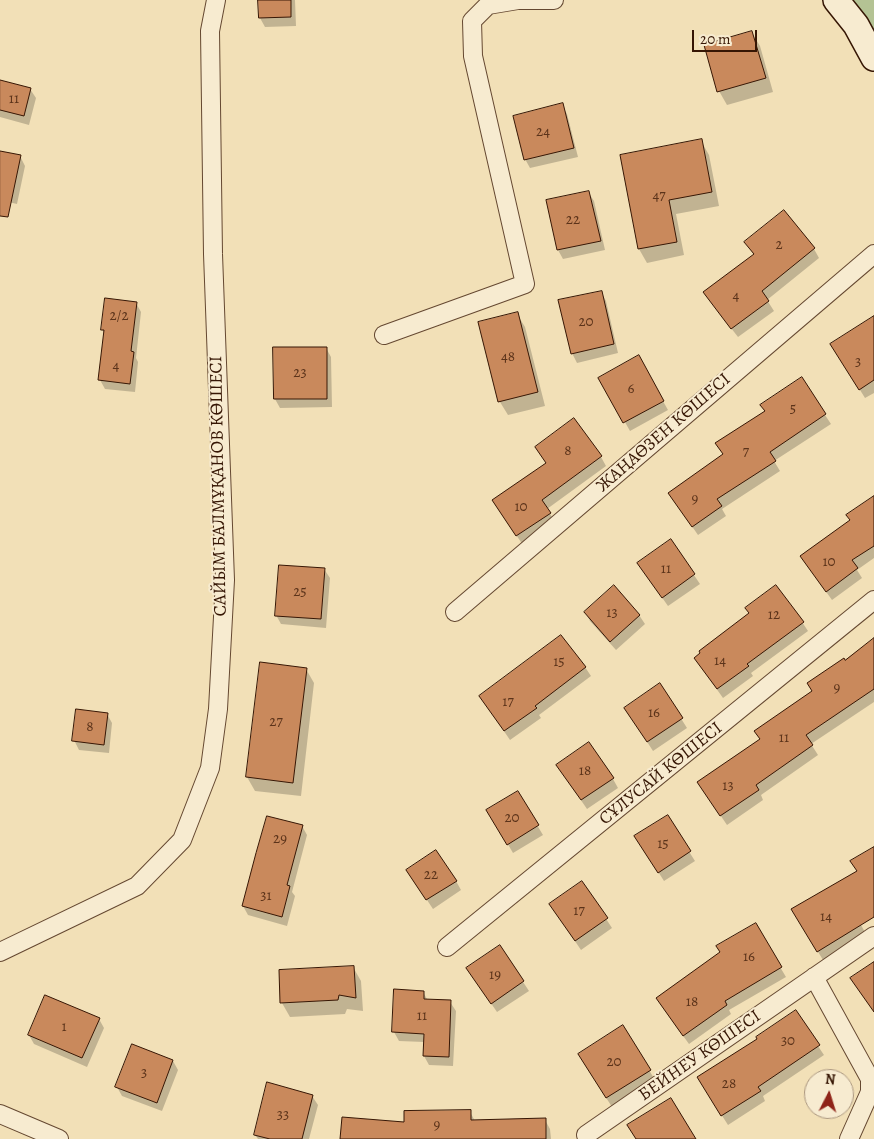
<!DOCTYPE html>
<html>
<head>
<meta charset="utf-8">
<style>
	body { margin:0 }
	#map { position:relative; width:874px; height:1139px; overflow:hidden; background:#f2e0b7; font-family:Alegreya,serif }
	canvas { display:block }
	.north { position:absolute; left:804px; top:1069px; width:50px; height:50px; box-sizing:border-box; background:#f7ebd0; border:1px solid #aa967e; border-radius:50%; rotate:5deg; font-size:14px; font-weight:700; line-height:20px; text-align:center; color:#361604 }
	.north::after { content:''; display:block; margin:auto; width:18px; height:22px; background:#8f2418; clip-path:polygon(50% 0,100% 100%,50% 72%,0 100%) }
	.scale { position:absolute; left:692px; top:30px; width:65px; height:22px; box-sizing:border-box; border:2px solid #361604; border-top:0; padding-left:6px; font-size:15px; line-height:18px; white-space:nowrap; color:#361604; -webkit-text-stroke:4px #f7ebd0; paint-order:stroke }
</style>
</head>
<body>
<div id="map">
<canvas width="874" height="1139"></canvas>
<div class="north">N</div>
<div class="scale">20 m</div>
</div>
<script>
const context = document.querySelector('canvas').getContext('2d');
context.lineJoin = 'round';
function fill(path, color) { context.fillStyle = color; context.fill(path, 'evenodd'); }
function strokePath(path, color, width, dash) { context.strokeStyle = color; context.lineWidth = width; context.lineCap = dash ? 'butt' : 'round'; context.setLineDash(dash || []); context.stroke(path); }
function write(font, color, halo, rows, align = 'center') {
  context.font = font + ' Alegreya,serif'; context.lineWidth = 4; context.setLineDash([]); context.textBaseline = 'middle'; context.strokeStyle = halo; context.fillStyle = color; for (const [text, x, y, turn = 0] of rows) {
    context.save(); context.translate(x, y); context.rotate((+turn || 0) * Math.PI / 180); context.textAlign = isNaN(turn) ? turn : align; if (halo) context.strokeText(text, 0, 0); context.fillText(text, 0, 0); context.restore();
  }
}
const green = new Path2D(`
	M824 0H874V65Z`);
const shadow = new Path2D(`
	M259 0H295L296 26 265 27 260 18Z
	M752 33 760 46 773 92 727 105 719 91Z
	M0 82 30 89 36 98 29 125 0 117Z
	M562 105 567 114 578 157 530 168 525 159Z
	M701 141 709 155 719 206 676 214 684 255 647 263 639 249Z
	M0 152 20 156 25 166 17 204 0 200Z
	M588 192 594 201 605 250 563 259 558 250 548 201Z
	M745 242 814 249 819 258 767 300 774 311 738 337 710 301 754 255Z
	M601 292 606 301 618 353 577 363 572 353Z
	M136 303 141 312 136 358 138 362 135 392 105 389 100 380 105 334 102 330Z
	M517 314 525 327 545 406 508 415 500 402Z
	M874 325V393L865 398 837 353Z
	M326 348 331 357 332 407 280 408 275 399Z
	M638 357 668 410 630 431 600 378Z
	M801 379 831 424 774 461 780 471 722 509 726 516 698 535 675 502 724 455 766 412Z
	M574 420 601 457 606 466 547 509 555 522 523 545 499 510 547 464Z
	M874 497V558L857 570 862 578 832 600 807 565Z
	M671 541 700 584 668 606 644 572Z
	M324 569 330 578 326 628 281 624 276 615Z
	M585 612 639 615 645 624 616 650 590 621Z
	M802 622 808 631 751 673 753 676 723 698 701 667 695 658Z
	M561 637 585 667 591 676 539 715 541 718 510 740 480 696Z
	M874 640V702L811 744 818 755 761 795 763 800 727 825 704 791 761 740 756 732 813 691Z
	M306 669 314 683 301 796 255 791 247 777Z
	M660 685 687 728 653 751 631 717Z
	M107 714 112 723 109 753 79 750 74 740Z
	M563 774 613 779 618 788 587 809Z
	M517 792 543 835 513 853 488 810Z
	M667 817 695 861 664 881 641 845Z
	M302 826 307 835 292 892 295 896 287 926 248 915 243 906Z
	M874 848V917L861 925 866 934 823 960 792 909 858 872Z
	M413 879 456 881 461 890 433 909Z
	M582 882 612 928 581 950 556 913Z
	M755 925 786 977 729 1010 731 1014 689 1044 663 1008 721 953Z
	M500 947 529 991 497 1012 473 977Z
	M353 967 361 981 363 1011 347 1009 345 1014 290 1017 282 1003 280 971Z
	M423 992 428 1001 450 1002 456 1011 453 1066 429 1065 424 1056V1042L399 1041 394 1032Z
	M795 1012 824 1055 763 1096 765 1101 728 1125 703 1086 759 1040Z
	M99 1019 104 1028 87 1067 34 1044 29 1035Z
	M623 1027 655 1080 612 1107 584 1063Z
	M173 1061 178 1070 162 1111 122 1096 117 1087Z
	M312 1096 318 1105 309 1139H258L255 1135Z
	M470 1112 475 1121 545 1120 550 1129 551 1139H342L405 1123Z`);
const building = new Path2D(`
	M258 0H291V17L259 18Z
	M752 31 766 78 717 92 704 45Z
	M0 80 31 88 24 116 0 110Z
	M563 103 574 148 524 160 513 116Z
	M702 139 712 192 669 200 677 242 638 249 620 155Z
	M0 151 21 155 8 217 0 216Z
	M589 191 601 241 557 250 546 200Z
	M784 210 815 248 762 291 769 301 731 329 703 292 754 254 744 242Z
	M602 291 614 344 571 354 558 300Z
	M105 298 137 302 131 351 134 352 130 384 98 380 104 330H101Z
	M518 312 538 392 498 402 478 322Z
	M874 316V380L859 390 830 344Z
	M273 347H327V399H274Z
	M639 355 664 401 623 423 598 378Z
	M802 377 826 414 770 452 776 461 717 499 722 506 692 527 668 493 723 454 715 443 765 411 760 405Z
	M574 418 602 456 542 500 551 513 516 536 492 500 546 463 535 447Z
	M874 496V546L852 560 858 568 826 592 800 556 850 520 846 515Z
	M671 539 695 574 662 598 637 563Z
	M279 565 325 568 321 619 275 616Z
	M614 585 640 615 610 642 584 612Z
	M776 585 804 622 747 664 749 666 717 689 694 658 700 653 699 651 749 613 745 608Z
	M561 635 586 667 535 706 537 708 504 731 479 696Z
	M874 638V689L806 735 813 745 756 785 759 790 720 816 697 782 760 739 754 731 812 691 807 683 844 658 845 660Z
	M260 662 307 668 293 783 246 777Z
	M660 683 683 718 647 742 624 708Z
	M76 709 108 713 104 745 72 741Z
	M589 742 614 778 581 800 556 765Z
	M518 791 539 825 507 845 486 810Z
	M668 815 691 851 658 873 634 836Z
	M267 816 303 825 287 885 290 886 282 917 242 906 256 853Z
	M874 847V917L817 952 791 909 857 871 850 861Z
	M436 850 457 881 426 900 406 870Z
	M582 881 608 918 575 941 549 904Z
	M756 923 782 967 725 1001 727 1005 683 1036 656 998 720 952 716 946Z
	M500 945 524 981 491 1004 466 968Z
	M874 962V1012L850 978Z
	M354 966 356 998 339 995 338 1000 280 1003 279 970Z
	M394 989 424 991V999L451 1000 449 1057 423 1056 424 1034 392 1032Z
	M45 995 100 1018 82 1058 28 1035Z
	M796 1010 820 1045 758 1087 761 1091 721 1116 697 1077 757 1039 756 1037Z
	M623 1025 651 1070 606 1098 578 1054Z
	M132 1044 173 1060 157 1103 115 1087Z
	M267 1082 313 1095 302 1139H270L254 1135Z
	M671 1098 696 1139H636L627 1125Z
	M471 1110V1120L546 1118V1139H340L342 1117 404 1122V1111Z`);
const street = new Path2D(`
	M384 335 525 284 473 56 472 21 488 5 518 0H554
	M455 612 874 254
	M447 947 874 600
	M0 952 137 886 182 840 210 768 218 709 225 580 213 254 210 31 216 0
	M814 977 870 1079V1092L849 1139
	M0 1114 59 1139
	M586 1135 874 936`);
const secondary = new Path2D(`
	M836 0 856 25 874 58`);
const numberNames = [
	["11",14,99],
	["24",543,132],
	["47",659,196],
	["22",573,220],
	["2",779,245],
	["4",736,296],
	["2/2",119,316],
	["20",586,322],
	["48",508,357],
	["3",858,362],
	["4",116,366],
	["23",300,373],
	["6",631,389],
	["5",793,409],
	["8",568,451],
	["7",746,452],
	["9",695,499],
	["10",521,507],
	["10",829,562],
	["11",666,569],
	["25",300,592],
	["13",612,613],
	["12",774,615],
	["14",720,661],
	["15",559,662],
	["9",837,688],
	["17",508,702],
	["16",654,713],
	["27",276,722],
	["8",90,727],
	["11",784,738],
	["18",585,771],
	["13",728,786],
	["20",512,818],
	["29",280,839],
	["15",663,844],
	["22",431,875],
	["31",266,896],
	["17",579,911],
	["14",826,917],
	["16",749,957],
	["19",495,975],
	["18",692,1002],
	["11",422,1016],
	["1",64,1027],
	["30",788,1041],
	["20",614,1062],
	["3",144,1073],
	["28",729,1084],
	["33",283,1115],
	["9",437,1125]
];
const streetNames = [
	["ЖАҢАӨЗЕН КӨШЕСІ",664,433,-41],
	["САЙЫМ БАЛМҰҚАНОВ КӨШЕСІ",219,486,-91],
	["СҰЛУСАЙ КӨШЕСІ",661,774,-39],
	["БЕЙНЕУ КӨШЕСІ",700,1056,-35]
];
fill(green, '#b4c394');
fill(shadow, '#0003');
fill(building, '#c9895c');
strokePath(building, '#361604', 1);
strokePath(street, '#654831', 20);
strokePath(secondary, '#361604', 28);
strokePath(street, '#f7ebd0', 18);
strokePath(secondary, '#f7ebd0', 25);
write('15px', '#5b331a', null, numberNames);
write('18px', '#361604', '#f7ebd0', streetNames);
</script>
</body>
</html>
